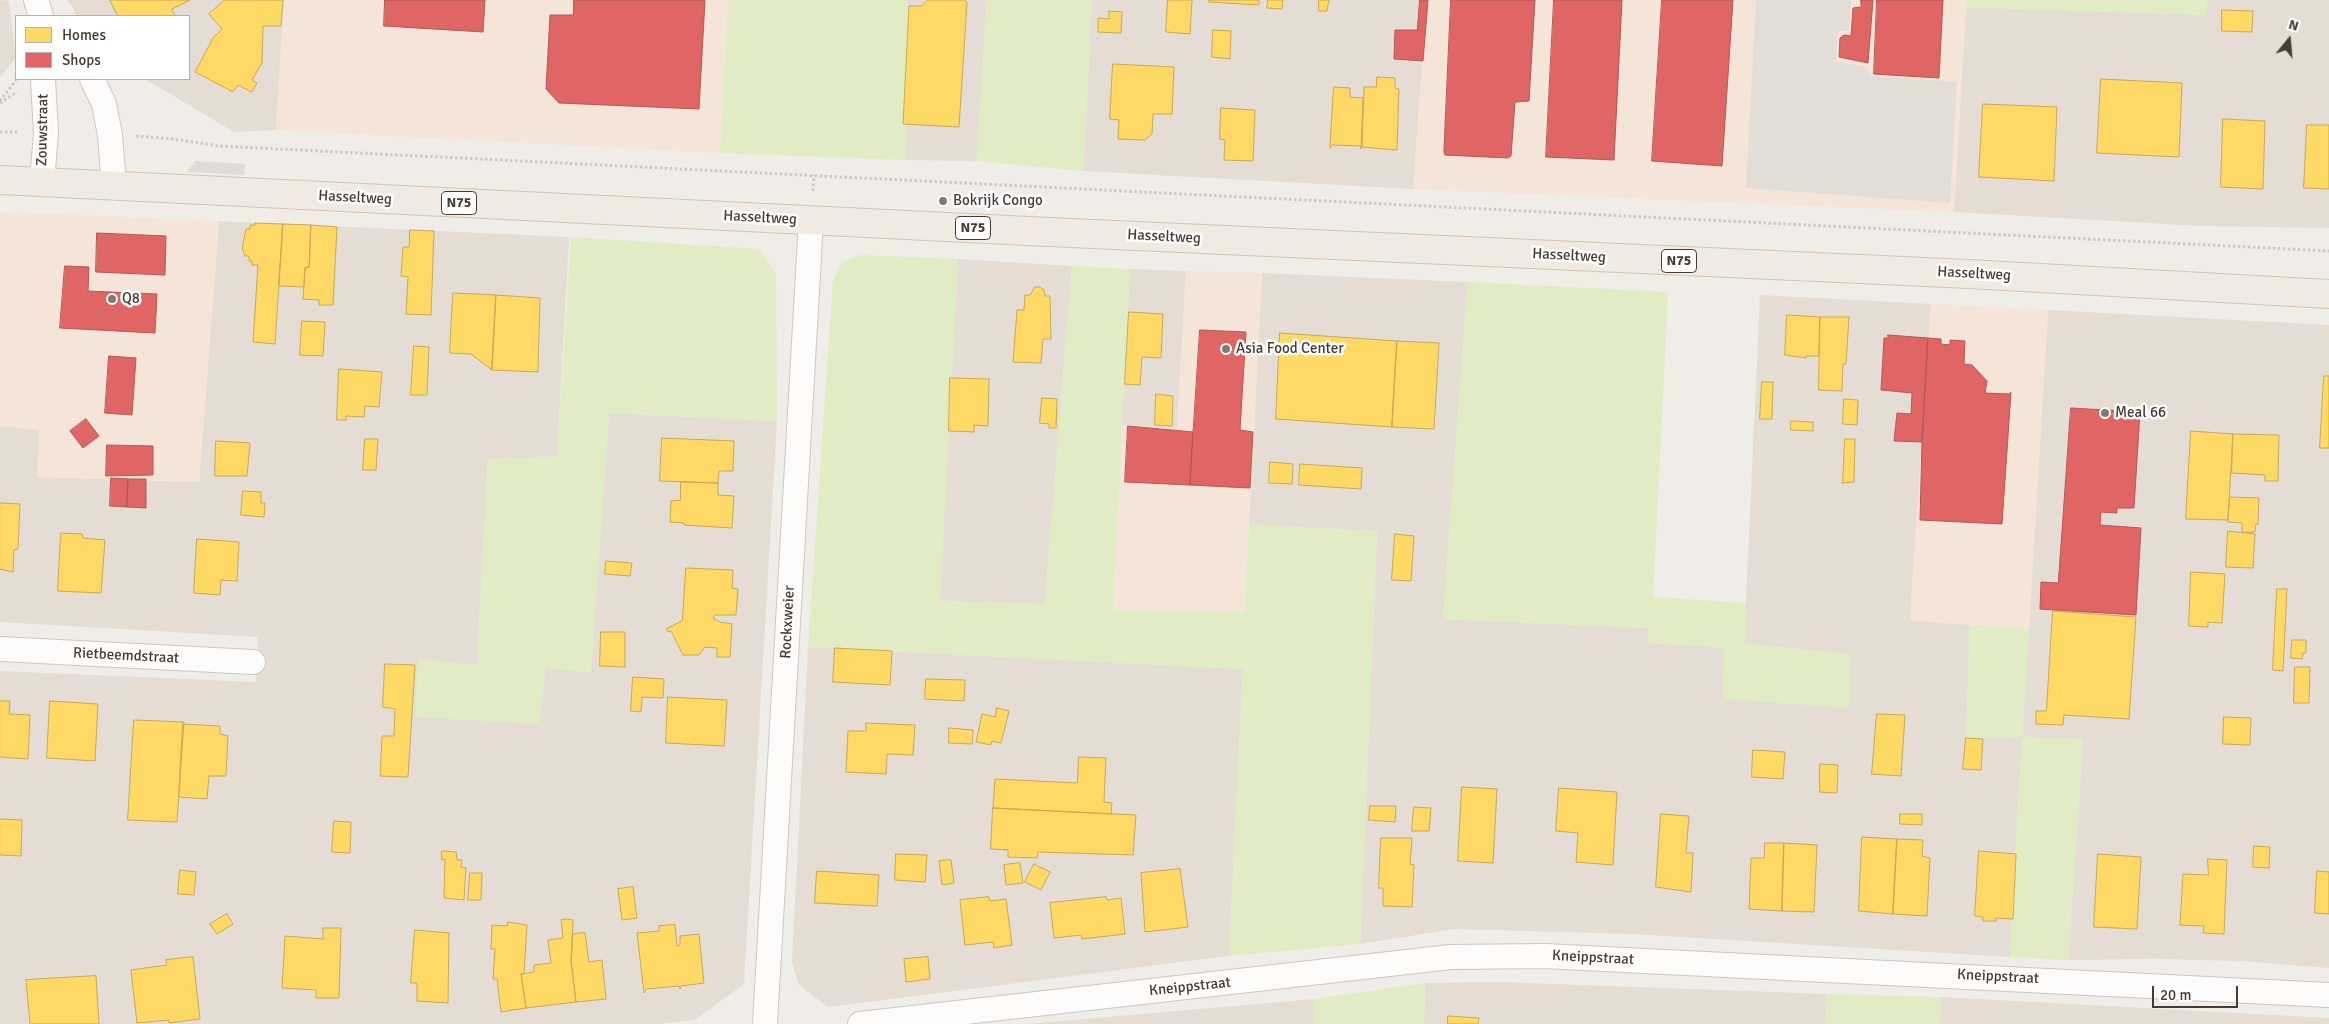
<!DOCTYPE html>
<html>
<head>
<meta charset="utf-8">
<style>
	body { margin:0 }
	#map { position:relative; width:2329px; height:1024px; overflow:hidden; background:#f0ece7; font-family:Signika,sans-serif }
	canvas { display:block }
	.legend { position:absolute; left:15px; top:15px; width:175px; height:65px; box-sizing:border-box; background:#fff; border:1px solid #b5b1ad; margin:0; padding:6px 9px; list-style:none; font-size:15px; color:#463c33 }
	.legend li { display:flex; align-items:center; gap:10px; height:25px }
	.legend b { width:25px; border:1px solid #b5b1ad }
	.north { position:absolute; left:2264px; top:15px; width:50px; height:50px; -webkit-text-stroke:4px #fff; paint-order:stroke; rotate:17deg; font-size:14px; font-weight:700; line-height:20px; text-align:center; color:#463c33 }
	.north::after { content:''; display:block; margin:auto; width:18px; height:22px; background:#463c33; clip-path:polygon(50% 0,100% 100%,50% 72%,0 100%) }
	.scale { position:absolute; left:2152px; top:986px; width:86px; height:22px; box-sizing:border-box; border:2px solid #463c33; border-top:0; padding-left:6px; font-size:15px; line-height:18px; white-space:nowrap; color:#463c33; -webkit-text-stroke:4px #fff; paint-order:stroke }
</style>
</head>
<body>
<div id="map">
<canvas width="2329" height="1024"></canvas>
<ul class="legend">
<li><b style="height:14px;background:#ffd966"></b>Homes</li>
<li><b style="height:14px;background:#e06666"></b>Shops</li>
</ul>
<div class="north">N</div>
<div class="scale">20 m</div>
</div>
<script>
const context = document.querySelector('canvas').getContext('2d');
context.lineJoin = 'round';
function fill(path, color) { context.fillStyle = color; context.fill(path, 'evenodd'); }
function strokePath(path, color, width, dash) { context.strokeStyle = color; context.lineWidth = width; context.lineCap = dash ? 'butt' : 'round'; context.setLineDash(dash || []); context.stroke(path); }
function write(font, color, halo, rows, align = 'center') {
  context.font = font + ' Signika,sans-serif'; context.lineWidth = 5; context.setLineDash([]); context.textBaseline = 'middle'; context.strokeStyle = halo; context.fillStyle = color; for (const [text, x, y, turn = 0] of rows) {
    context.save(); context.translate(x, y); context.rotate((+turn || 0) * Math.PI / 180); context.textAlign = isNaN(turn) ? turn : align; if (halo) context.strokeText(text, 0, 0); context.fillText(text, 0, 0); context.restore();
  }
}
const residential = new Path2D(`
	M0 0 9 1 16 58 0 77Z
	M68 0H284L276 130 234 132 145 79H189V16H77Z
	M908 0H987L977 161 905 160Z
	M1092 0H1427L1413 189 1083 171Z
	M2207 0H2329V228L2200 226 1954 212 1966 7 2206 15Z
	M219 221 569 237 557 457 488 459 477 665 539 724 545 668 603 485 609 413 777 421 744 984 695 1020 660 1024H0V671L256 682 258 637 0 622V426L39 429 38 477 199 482Z
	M958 259 1072 266 1045 604 939 601Z
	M1130 269 1186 271 1177 429 1121 425Z
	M1262 273 1468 282 1443 619 1649 628V643L1850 654 1744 644 1760 295 1931 304 1910 620 1970 625 1966 738 2022 737 2048 310 2329 325V968L2240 961 2157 959 2068 960 2083 740 2022 737 2010 957 1632 934 1454 929 1360 944 1377 531 1249 525Z
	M808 647 1243 669 1229 956 828 1007 799 985 792 963Z
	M1500 982 1827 994 1826 1024H1424L1425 983Z
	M1941 997 2329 1018V1024H1940Z
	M1314 999 1315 1024H1027Z`);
const commercial = new Path2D(`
	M284 0H728L720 153 276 130Z
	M1427 0H1966L1954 212 1413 189Z
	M0 212 219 221 199 482 37 477 39 430 0 426Z
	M1186 271 1262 273 1244 613 1113 610 1121 425 1177 428Z
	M1931 304 2048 310 2029 630 1910 620Z`);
const industrial = new Path2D(`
	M1756 0H1851L1849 31H1838L1836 61 1866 67 1871 76 1957 82 1950 203 1746 188Z`);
const green = new Path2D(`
	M728 0H908L905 160 720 153Z
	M987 0H1092L1083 171 977 161Z
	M1966 0H2207L2206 15 1966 7Z
	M571 237 758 249 776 273 777 421 609 413 591 673 545 668 539 724 415 717 418 659 477 665 488 459 557 457Z
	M861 255 958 259 940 601 1045 604 1072 266 1130 269 1113 610 1244 613 1249 525 1377 531 1360 944 1229 956 1243 669 808 647 833 280 843 261Z
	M1468 282 1668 292 1653 597 1746 603 1745 644 1850 654 1849 708 1723 699 1724 648 1649 643 1648 628 1443 619Z
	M1970 625 2029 630 2022 737 2083 739 2068 960 2010 957 2022 737 1966 738Z
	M1425 983 1424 1024H1315L1314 999Z
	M1827 994 1941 997 1940 1024H1826Z`);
const parking = new Path2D(`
	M195 161 245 164 244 175 187 172Z`);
const homes = new Path2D(`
	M110 0H190L172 9 175 16H118Z
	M225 0H283L281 26H263L262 63 252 80 257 83 252 92 238 85 233 92 195 72 213 38 222 29 209 14Z
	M928 0H965L967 3 959 127 903 124 909 6H921Z
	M1168 0H1192L1190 34 1166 32Z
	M1209 0H1259V5L1209 2Z
	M1268 0H1283L1282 9 1267 8Z
	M1319 0H1329L1327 11H1319Z
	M2222 10 2253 11 2252 32 2222 31Z
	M1109 11 1122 12 1121 33 1098 32V18L1109 19Z
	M1213 30 1231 31 1230 59 1212 57Z
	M1113 64 1174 67 1172 114H1153L1152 134 1145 140 1118 139 1119 120 1110 119Z
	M1377 77 1395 78V88L1399 89 1397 150 1362 147 1364 87H1376Z
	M2101 79 2182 83 2179 157 2097 153Z
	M1334 87 1350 88V97L1363 98 1361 149 1360 146 1332 145 1330 148Z
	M1983 104 2057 107 2054 181 1979 177Z
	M1221 108 1255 110 1253 161 1224 160 1225 140 1220 139Z
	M2223 119 2265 121 2263 189 2221 187Z
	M2307 125H2329V189L2304 188Z
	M255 223 283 224 275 344 253 342 258 265H252V261H249V256H245L242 248 246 229H250V225H255Z
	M283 224 311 225 309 267 305 268 304 287 279 286Z
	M311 225 337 227 333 305H319V300L303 299 305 268 309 267Z
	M410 230 434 231 431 315 406 314 408 277 401 276 403 247H409Z
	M1035 287H1040L1044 290 1045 296H1050L1051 339H1043L1041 363 1013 362 1017 310H1024L1025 295H1030Z
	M453 293 496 295 492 370 471 354 450 353Z
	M496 295 540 298 538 372 492 370Z
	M1129 312 1163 314 1161 358 1142 357 1140 385 1125 384Z
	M1787 315 1820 317 1819 356H1806V358L1785 355Z
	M1820 317H1849L1846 364H1843L1842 391 1819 390Z
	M302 321 325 322 323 356 300 355Z
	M1280 333 1397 341 1392 427 1276 419Z
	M1397 341 1439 343 1434 429 1392 427Z
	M414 346 429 347 427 395H411Z
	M339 369 382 372 379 407 365 406 364 417 346 416V420H337Z
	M2324 376H2329V448H2320Z
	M950 378 989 379 988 426 974 425V432L949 431Z
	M1762 382H1773L1772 419H1760Z
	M1156 394 1173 396 1172 426 1155 425Z
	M1042 398 1057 399 1056 428H1049V424L1040 423Z
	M1844 399 1858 400 1857 425 1843 424Z
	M1791 421 1813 422V431L1791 430Z
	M2191 431 2233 434 2228 520 2186 519Z
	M2233 434 2279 435 2278 481H2265V475L2232 473Z
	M662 438 734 441 733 471H719L718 483 660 481Z
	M365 439H378L376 470H363Z
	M1845 439H1855L1854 482 1843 483Z
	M216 441 250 443 247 476H215Z
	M1270 462 1293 464 1292 484 1269 483Z
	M1300 464 1362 468 1361 489 1299 485Z
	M681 482 718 483V495L734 496 732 528 684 525V523L670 522 671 501 680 500Z
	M243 491 261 492V503H265L264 517 241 515Z
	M2230 497 2259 498 2258 524H2256L2255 532H2242V523L2228 522Z
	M0 503 20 504 18 549 14 550 13 572 0 569Z
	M2228 531 2255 534 2253 568 2226 567Z
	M61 533 82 534 83 538 105 540 101 593 58 591Z
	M1395 534 1414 536 1411 581 1392 580Z
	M197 539 239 542 237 581 221 580 220 595 194 593Z
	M606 561 632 563 630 576 605 574Z
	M686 568 733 570 732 588 738 589 736 615H715L713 618 720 622 732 624 730 657H717V648L705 647 699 655H683L671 631 668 632 666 629 682 621Z
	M2191 572 2225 574 2222 623 2208 622V627L2189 626Z
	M2277 589H2287L2283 671 2273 670Z
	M2053 611 2136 617 2129 719 2064 715 2063 725 2036 724V711H2046Z
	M601 632H625V667L600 666Z
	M2292 640H2306V653H2303L2302 659 2291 658Z
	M835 648 892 651 890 685 833 682Z
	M385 664 415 665 408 777 380 776 382 736H394L395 709 383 707Z
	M2295 667H2310L2309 703H2294Z
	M633 677 664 679 663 698 642 697 641 712 631 711Z
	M926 679 965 680 964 701 925 699Z
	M668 697 727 700 724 746 666 743Z
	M0 701H10L9 714 30 715 28 759 0 757Z
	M50 701 98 704 95 761 47 758Z
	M997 708 1009 711 1001 743 992 741 991 745 976 742 982 714 995 717Z
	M1877 714 1905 715 1901 776 1872 774Z
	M2224 717 2251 718 2250 745 2223 744Z
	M134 720 184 722 177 822 128 820Z
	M866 723 915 725 913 755 887 754 886 774 846 772 848 731H866Z
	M183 724 220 726V734L228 736 226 776H209L207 799 179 797Z
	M949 728 973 730 972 744 949 743Z
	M1966 738 1983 739 1981 770 1963 769Z
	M1753 750 1785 752 1783 779 1752 777Z
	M1079 757 1106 758 1104 802 1112 803 1111 814 993 808 995 779 1077 783Z
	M1820 764 1838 765 1837 793 1820 792Z
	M1462 787 1497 789 1493 863 1458 861Z
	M1559 788 1617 792 1613 865 1576 862 1578 833 1556 831Z
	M1370 806H1396L1395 822 1369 820Z
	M1414 807 1431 808 1429 831H1412Z
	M993 808 1136 815 1133 855 1038 852 1037 858 1008 857V850L991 849Z
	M1661 814 1689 816 1686 853H1693L1691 892 1656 887Z
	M1900 814H1922V825L1900 824Z
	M0 819 22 820 21 856 0 855Z
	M334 821 351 822 350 853 332 852Z
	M1862 837 1897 839 1893 914 1859 911Z
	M1381 838H1412L1410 864 1414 865 1412 907 1383 906V888H1379Z
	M1897 839 1923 840 1922 856 1930 858 1927 916 1893 914Z
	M1765 843H1784L1782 911 1749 909 1751 858H1764Z
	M1784 843 1817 845 1814 912 1782 911Z
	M2254 846 2270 847 2269 868 2253 867Z
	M442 851 456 852 457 860H462L461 867 466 868 464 900 444 898 445 859 442 860Z
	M1979 851 2016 854 2013 919 1996 918V921H1983V917L1975 916Z
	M896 854 927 855 925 882 895 880Z
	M2098 854 2141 857 2137 929 2094 927Z
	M2208 859 2227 860 2224 934 2203 933 2204 926 2180 925 2183 874 2208 875Z
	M951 860 954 883 942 885 939 861Z
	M1020 863 1023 883 1006 885 1004 865Z
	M1034 864 1050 872 1041 890 1025 882Z
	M1180 869 1188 927 1145 932 1141 873Z
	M180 870 196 872 194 895 178 894Z
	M817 871 879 875 877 906 815 903Z
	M2317 871 2329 872V914L2315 913Z
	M470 873H482L481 900H468Z
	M633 887 637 918 622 920 618 889Z
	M989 897 990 901 1006 899 1012 945 994 948 993 942 965 945 960 900Z
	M1106 897 1107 900 1121 898 1125 934 1082 939 1081 935 1054 938 1050 903Z
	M227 914 233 924 217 934 210 924Z
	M568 919 573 920 571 961 576 1002 526 1008 521 974 534 972V965L551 963 548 940 563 938 561 920Z
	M508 922 527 925 524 974H521L526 1008 501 1012 497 979H493L495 949H491L492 925 507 926Z
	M675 925 677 946 680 945V936L699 934 704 983 681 986 680 989 679 986 646 989 644 993 637 933 659 931V926Z
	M323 928H341L339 998H316V990L282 988 285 936 323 939Z
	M415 930 449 933 448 1003 417 1001V983H411Z
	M585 933 589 962 602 960 606 999 576 1002 571 961 573 934Z
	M193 957 200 1019 169 1023V1020L137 1023 131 970 167 965 166 960Z
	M928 957 930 979 906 982 904 959Z
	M96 976 99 1024H30L26 980Z
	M1448 1016 1479 1018 1478 1024H1448Z`);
const shops = new Path2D(`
	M385 0H485L483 32 384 26Z
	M574 0H705L699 109 559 103 546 89 550 15H573Z
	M1420 0H1428L1423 61 1394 59 1395 30H1417Z
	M1451 0H1535L1529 101 1515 102 1511 156 1508 158 1445 155 1444 152Z
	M1554 0H1622L1614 160 1546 157Z
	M1662 0H1733L1722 166 1652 161Z
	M1861 0H1873L1868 63 1839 57 1840 38 1844 35 1851 36 1853 8 1861 7Z
	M1877 0H1943L1939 78 1874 74Z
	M97 233 166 236 165 275 96 272Z
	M65 266 89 267 88 291 157 294 155 333 60 328Z
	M1200 330 1246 332 1240 430 1253 432 1250 488 1190 485Z
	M1888 335 1928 338 1922 442 1894 441 1897 413 1911 414 1912 393 1881 390 1884 338H1888Z
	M1928 338 1941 339V344L1950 345V340L1965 341 1964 364 1972 365 1987 381 1985 393 2009 394 2011 392 2002 524 1920 520 1922 442Z
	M109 356 136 358 132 415 105 413Z
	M2071 408 2140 412 2134 508H2117V513L2101 512 2100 525 2141 528 2136 615 2040 609 2041 582 2058 583Z
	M86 419 99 436 83 448 70 431Z
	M1128 426 1193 432 1190 485 1125 482Z
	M107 445 153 446V475L106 476Z
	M111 478 128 479 127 507 110 506Z
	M128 479H146V508L127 507Z`);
const path = new Path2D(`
	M0 101 16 80
	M0 103 17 92
	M0 132H19
	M136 136 174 139 219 146 2329 251
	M813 191 814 175`);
const minor = new Path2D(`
	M36 0 41 16
	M92 79 104 104 110 135 114 186
	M42 182 46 133 43 79
	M0 649 253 662
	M765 1024 811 221
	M860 1024 1451 957 1545 956 2329 995`);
const primary = new Path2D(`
	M0 180 1028 231 1969 274 2329 294`);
const markers = [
	[943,201,5,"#827a72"],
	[112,299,5,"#827a72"],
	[1226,349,5,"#827a72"],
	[2105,413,5,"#827a72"]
];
const shields = [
	[459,203,35],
	[973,228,35],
	[1679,261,35]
];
const shieldNames = [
	["N75",459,203],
	["N75",973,228],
	["N75",1679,261]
];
const streetNames = [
	["Zouwstraat",43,130,-89],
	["Hasseltweg",355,198,3],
	["Hasseltweg",760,218,3],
	["Hasseltweg",1164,237,3],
	["Hasseltweg",1569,256,3],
	["Hasseltweg",1974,274,3],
	["Rockxweier",788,622,-87],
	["Rietbeemdstraat",126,656,3],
	["Kneippstraat",1593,958,3],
	["Kneippstraat",1998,977,3],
	["Kneippstraat",1190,987,-6]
];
const poiNames = [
	["Bokrijk Congo",953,201],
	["Q8",122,299],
	["Asia Food Center",1236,349],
	["Meal 66",2115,413]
];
fill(residential, '#e5ddd4');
fill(commercial, '#f4e5d8');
fill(industrial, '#e3ddd8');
fill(green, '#e2ecc4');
fill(parking, '#dfdbd8');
fill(homes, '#ffd966');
strokePath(homes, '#c8aa57', 1);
fill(shops, '#e06666');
strokePath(shops, '#b25957', 1);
strokePath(minor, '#ccc8c3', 26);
strokePath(primary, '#d4c5b3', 30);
strokePath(path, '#cecac6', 3, [2.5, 2.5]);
strokePath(minor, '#fdfcfb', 24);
strokePath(primary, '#f1eae2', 28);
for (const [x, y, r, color] of markers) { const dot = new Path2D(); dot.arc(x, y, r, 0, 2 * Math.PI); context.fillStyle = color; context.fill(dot); strokePath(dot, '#fff', 2); }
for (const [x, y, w] of shields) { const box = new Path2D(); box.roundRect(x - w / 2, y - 11.5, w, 23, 4); context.fillStyle = '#fff'; context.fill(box); strokePath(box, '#463c33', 1); }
write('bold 14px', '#463c33', null, shieldNames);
write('15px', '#463c33', '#fff', streetNames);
write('15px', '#463c33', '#fff', poiNames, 'left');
</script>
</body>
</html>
